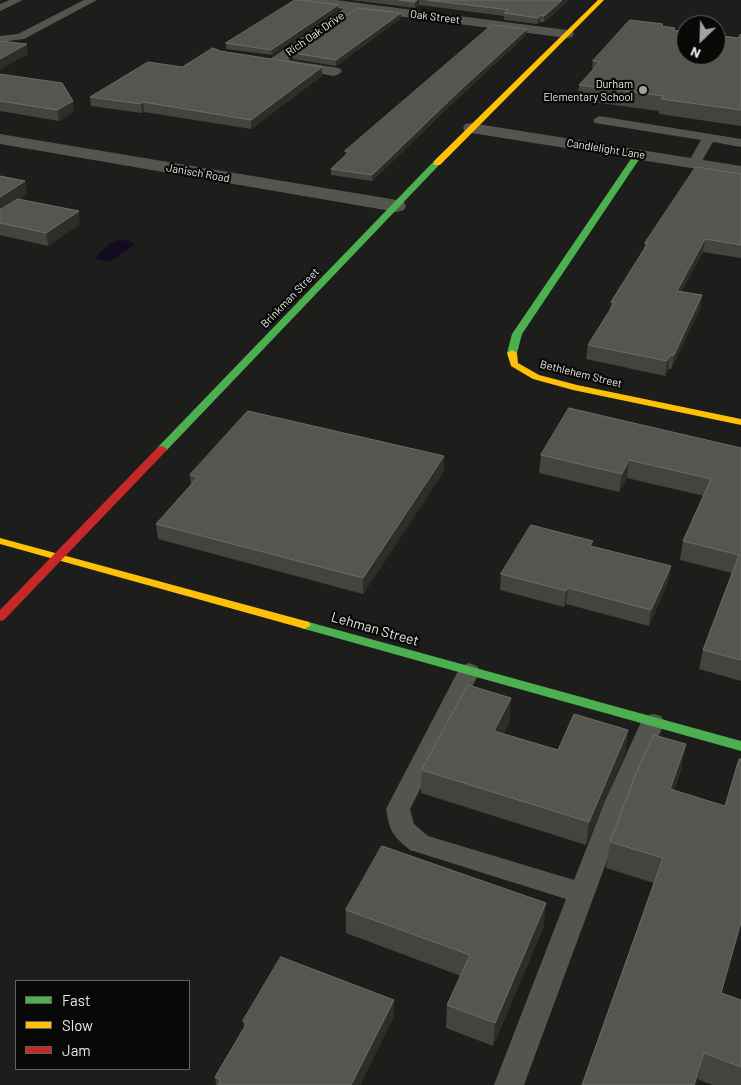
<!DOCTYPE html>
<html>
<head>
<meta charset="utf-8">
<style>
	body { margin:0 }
	#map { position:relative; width:741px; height:1085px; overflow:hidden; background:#1d1e1c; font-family:Barlow,sans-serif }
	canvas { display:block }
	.legend { position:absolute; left:15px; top:980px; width:175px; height:90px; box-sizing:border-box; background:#080907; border:1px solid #626360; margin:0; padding:6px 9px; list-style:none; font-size:15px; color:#e8e9e6 }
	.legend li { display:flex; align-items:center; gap:10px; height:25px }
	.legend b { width:25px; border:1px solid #626360 }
	.north { position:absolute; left:676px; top:15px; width:50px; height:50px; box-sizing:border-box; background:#080907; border:1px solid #626360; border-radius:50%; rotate:204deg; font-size:14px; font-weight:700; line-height:20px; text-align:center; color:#e8e9e6 }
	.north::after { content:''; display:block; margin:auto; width:18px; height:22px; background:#a1a29f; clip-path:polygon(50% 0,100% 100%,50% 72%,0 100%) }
</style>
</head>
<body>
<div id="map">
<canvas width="741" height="1085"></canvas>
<ul class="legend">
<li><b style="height:6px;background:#4caf50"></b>Fast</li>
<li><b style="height:6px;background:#ffc107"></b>Slow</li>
<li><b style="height:6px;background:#c62828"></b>Jam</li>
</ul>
<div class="north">N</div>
</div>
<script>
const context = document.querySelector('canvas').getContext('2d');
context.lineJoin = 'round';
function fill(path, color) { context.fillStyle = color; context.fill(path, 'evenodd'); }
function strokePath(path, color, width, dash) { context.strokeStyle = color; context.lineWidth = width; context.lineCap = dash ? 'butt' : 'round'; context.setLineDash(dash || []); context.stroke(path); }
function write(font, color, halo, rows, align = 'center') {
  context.font = font + ' Barlow,sans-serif'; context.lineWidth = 4.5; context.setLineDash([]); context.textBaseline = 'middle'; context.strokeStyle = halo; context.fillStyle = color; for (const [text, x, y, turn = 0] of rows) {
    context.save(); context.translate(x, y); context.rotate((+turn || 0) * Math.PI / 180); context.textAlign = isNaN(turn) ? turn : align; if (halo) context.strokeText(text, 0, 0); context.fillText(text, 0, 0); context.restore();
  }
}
const water = new Path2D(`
	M119 240 130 241 135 245 109 262 94 259 109 244Z`);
const lane = new Path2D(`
	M10 0H23L0 11V4Z
	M84 0H97L24 39 0 42V36L18 34Z
	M599 116 741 139V147L713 142 699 166 694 167 688 163 701 140 595 123 593 120Z
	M469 663 477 666 480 671 410 809 414 824 428 836 574 880 605 801 641 722 645 716 653 714 661 716 665 722 629 801 524 1085H494L566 899 410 850C392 835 390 832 386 809L458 671 461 666Z`);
const street = new Path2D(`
	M297 0H336L567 30 572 31 574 34 572 37 567 38 358 11 288 60 339 68 342 71 339 74 334 76 270 65 267 62 270 59 343 9 304 4Z
	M471 123 741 166V176L465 132 463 128 465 124Z
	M0 134 397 200 404 202 406 206 404 210 397 212 0 144Z`);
const fast = new Path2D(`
	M635 153 642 155 522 334 517 353 515 355H509L507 353 512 334Z
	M434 161 441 163 166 451H158L157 449 158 447Z
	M305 621 741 741V751L301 628 299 625Z`);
const slow = new Path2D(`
	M598 0H604L440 165H434V161Z
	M512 350 517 353 518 363 539 375 577 385 741 419V425L573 390 533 379 511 366 507 353Z
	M0 538 309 622 311 625 305 629 0 544Z`);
const jam = new Path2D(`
	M162 446 167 449 166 451 4 620 0 621V610L158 447Z`);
const wall = new Path2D(`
	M351 0H569L544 22H540L537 24 504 20V16L419 5 415 8Z
	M304 1 338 5V10L272 55 226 49V43Z
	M401 13V18L336 66 293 59V53Z
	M663 26 675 28V30L738 38 741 34V126L659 114V111L578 100 579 85 592 71 593 61Z
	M526 35 457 99 372 181 331 175V169L346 155 345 151Z
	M220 51 322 76 251 129 144 112 142 113 91 106 90 97 182 67Z
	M0 74 74 111 59 121 0 111Z
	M741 174V258L703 252 681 292 702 295 700 309 671 369H668L665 376 586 359 588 345 610 310 611 302 644 249 645 243Z
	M0 176 25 181 27 194 19 199 80 224 48 246 0 235Z
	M741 448V681L699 669 703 650 732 573 680 560 683 541 704 496 627 478 619 492 539 473 541 455Z
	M444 456V471L363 594 158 539 156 524 191 485 190 475Z
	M592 546 671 566 668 582 649 626 566 604 564 607 500 590 501 574Z
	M510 721 503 734 558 750 628 730 625 753 586 845 421 793 422 770Z
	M681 770 674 790 722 993 741 1000V1085H713L697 1079 696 1085H582L654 883 606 868 610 842Z
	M346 910 544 926 493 1046 446 1028 447 1005 461 976 346 933Z
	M394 1016 360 1085H216L215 1077 244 1028 243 1021Z`);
const shadedWall = new Path2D(`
	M417 0H419V5L415 8V2Z
	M562 0H569L544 22V16Z
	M338 5V10L272 55 271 50Z
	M401 13V18L336 66V60Z
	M540 15V22L537 24 538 18Z
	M527 29 526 35 457 99 372 181V175L457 93Z
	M27 44 28 54 0 70V59Z
	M322 67V76L251 129V120Z
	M73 101 74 111 59 121 57 110Z
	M143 102 144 112 142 113 141 104Z
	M25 181 27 194 0 211V197Z
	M79 211 80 224 48 246 46 233Z
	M705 239 703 252 675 304 677 291Z
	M702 295 700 309 671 369 674 355Z
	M670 355 668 369 665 376 667 361Z
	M444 456V471L363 594V578Z
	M629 460 627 478 619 492 622 474Z
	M671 566 668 582 649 626 651 610Z
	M568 588 566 604 564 607 566 591Z
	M511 698 510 721 493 754 494 731Z
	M628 730 625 753 586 845 589 822Z
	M686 744 681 770 665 815 670 789Z
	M546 903 544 926 493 1046 495 1023Z
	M741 922V925L714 1019 721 993Z
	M394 1000V1016L360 1085H351Z
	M704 1053 696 1085H694Z`);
const building = new Path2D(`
	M295 0H302L338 5 271 50 226 43Z
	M399 0H417L415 2Z
	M427 0H562L544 16 540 15 538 18 504 13 508 10Z
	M358 8 401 13 336 60 293 53Z
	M630 20 663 24 661 26 675 28 673 30 686 32V55H716V35L738 38 741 34V110L661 99 663 96 579 85 600 62 593 61Z
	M492 25 527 29 457 93 372 175 331 169 350 151H345Z
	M0 41 27 44 0 59Z
	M213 48 220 51 322 67 251 120 143 102 141 104 90 97 148 62 182 67Z
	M0 74 62 83 73 101 57 110 0 101Z
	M696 167 741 174V245L705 239 677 291 702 295 674 355H670L667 361 588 345 615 302H611L648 243H645Z
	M0 176 25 181 0 197Z
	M18 199 79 211 46 233 0 223V210Z
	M569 408 741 448V660L703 650 739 555 683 541 711 479 629 460 622 474 541 455Z
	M248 411 444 456 363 578 156 524 198 477 190 475Z
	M531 525 593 541 590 546 671 566 651 610 568 588 566 591 501 574Z
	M468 685 511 698 494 731 558 750 574 714 628 730 589 822 422 770Z
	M654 735 686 744 670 789 725 806 739 759H741V922L721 993 741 1000V1067L704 1053 694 1085H582L663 858 610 842 635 776Z
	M382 846 546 903 495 1023 447 1005 470 955 346 910Z
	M281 957 394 1000 351 1085H218L221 1080 215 1077 247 1023 243 1021Z`);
const markers = [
	[643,90,5,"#a1a29f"]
];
const farStreetnames = [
	["Oak Street",435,17,7],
	["Rich Oak Drive",315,34,-35],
	["Candlelight Lane",606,149,9],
	["Janisch Road",198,173,10],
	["Brinkman Street",290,298,-46],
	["Bethlehem Street",581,374,14]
];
const farPoinames = [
	["Durham",633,84],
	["Elementary School",633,97]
];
const streetNames = [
	["Lehman Street",375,629,16]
];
fill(water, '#140b23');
fill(lane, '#54554f');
fill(street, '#54554f');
fill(fast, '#4caf50');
fill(slow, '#ffc107');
fill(jam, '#c62828');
fill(wall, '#43443d');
fill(shadedWall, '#2d2e28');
fill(building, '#55564f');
strokePath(building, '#6c6d67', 1);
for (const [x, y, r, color] of markers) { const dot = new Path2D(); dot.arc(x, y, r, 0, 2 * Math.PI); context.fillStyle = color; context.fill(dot); strokePath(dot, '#080907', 2); }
write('11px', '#e8e9e6', '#080907', farStreetnames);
write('11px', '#e8e9e6', '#080907', farPoinames, 'right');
write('14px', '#e8e9e6', '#080907', streetNames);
</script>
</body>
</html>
